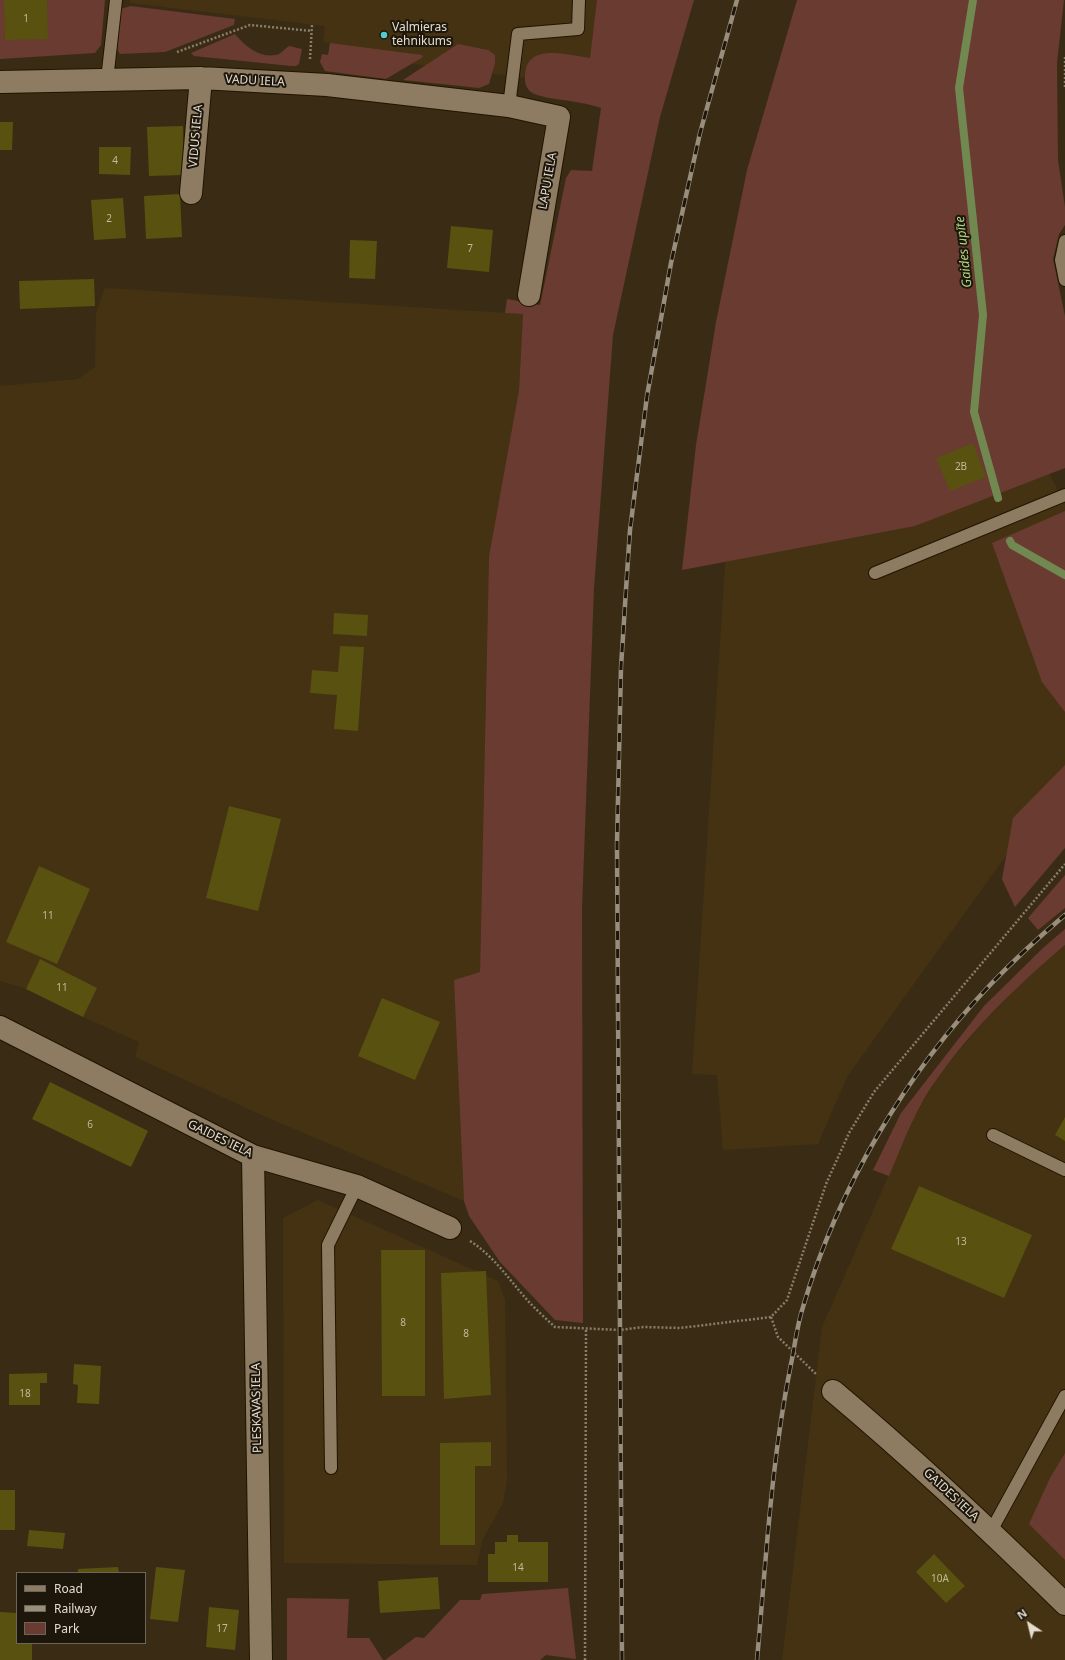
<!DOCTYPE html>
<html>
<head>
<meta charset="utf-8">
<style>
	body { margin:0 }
	#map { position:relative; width:1065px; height:1660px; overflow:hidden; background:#3a2c14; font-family:"Noto Sans",sans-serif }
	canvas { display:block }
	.legend { position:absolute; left:16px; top:1572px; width:130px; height:72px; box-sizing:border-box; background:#1c160b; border:1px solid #6c6559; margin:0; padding:5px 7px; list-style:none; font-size:12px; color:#e5dcce }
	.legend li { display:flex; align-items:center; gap:8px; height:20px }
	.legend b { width:20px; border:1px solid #6c6559 }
	.north { position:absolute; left:1009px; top:1604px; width:40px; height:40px; -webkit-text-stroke:3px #1c160b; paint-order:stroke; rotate:325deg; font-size:11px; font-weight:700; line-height:16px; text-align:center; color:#e5dcce }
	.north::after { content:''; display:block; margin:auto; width:14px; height:18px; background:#e5dcce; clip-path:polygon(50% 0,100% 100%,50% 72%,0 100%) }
</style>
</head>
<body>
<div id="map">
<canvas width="1065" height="1660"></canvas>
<ul class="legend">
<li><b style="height:5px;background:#8d7c62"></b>Road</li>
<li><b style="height:5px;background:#998d7b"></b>Railway</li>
<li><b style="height:11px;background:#693b31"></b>Park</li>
</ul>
<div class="north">N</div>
</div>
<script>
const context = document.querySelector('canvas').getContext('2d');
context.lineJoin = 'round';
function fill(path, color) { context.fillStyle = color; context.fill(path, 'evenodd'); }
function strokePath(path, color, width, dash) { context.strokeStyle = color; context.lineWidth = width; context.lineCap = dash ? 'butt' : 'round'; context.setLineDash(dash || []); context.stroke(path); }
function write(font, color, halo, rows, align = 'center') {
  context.font = font + ' "Noto Sans",sans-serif'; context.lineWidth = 4; context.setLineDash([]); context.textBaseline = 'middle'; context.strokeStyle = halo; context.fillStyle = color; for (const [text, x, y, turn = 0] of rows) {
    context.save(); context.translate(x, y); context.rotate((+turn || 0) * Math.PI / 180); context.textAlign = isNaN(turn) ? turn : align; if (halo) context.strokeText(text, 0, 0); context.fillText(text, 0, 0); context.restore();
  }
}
const built = new Path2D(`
	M130 0H647L628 90 330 54V43L323 42 325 26 130 3Z
	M105 288 523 314 519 390 489 556 480 972 464 1201 266 1117 135 1057 139 1042 83 1017 26 989 0 981V386L78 379 95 367 96 313Z
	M738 366 1044 464 1065 504V794L1020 836 847 1077 818 1144 723 1150 717 1075 692 1074Z
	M1065 945V1660H782L822 1327 913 1120 938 1076 980 1026 1031 973Z
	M318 1200 498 1281 505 1299 507 1481 503 1503 482 1541 477 1565 284 1563 283 1218Z`);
const green = new Path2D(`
	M0 0H105L101 45 95 53 0 59Z
	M597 0H694L660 117 613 335 594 588 582 908 583 1323 555 1320 500 1262 469 1216 464 1201 454 980 480 972 489 556 519 390 523 314 505 313 507 299 540 305 566 178 571 170 592 171 601 108C586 103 571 101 555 99 550 98 543 97 537 95 530 93 525 87 525 80 523 41 566 55 590 58Z
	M797 0H1064L1057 63 1058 160 1065 207V225L1059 234 1053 259 1065 316V468L915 526 682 570 696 445 716 322 747 170Z
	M131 6 235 19 234 25 165 52 120 54 117 49 120 9Z
	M235 34C245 46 261 60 279 54 282 52 286 48 289 46L302 49 299 64 296 66H291L194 56 191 53Z
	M330 43 422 55 423 57 386 79 325 71 320 62 322 54 328 55Z
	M458 44 488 50 495 55V63L489 84 479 88 403 80Z
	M1065 511V712L1042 682 992 543Z
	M1065 765V848L1015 907 1002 879 1013 818Z
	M1065 875V908L1038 930 1028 918Z
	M1065 929V945C1019 984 974 1027 939 1076 917 1105 903 1143 889 1176L873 1170 901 1113 984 1006 1043 948Z
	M1065 1453V1560L1029 1524 1050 1478Z
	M568 1588 576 1659 546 1655 540 1660H385L416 1637 424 1638 460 1600H480L482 1594Z
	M287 1598 349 1599 347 1638H369L383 1660H287Z`);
const stream = new Path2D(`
	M973 0 959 88 983 315 974 412 998 498
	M1010 541 1012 545 1065 575`);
const building = new Path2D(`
	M4 0H47L48 39 5 40Z
	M0 122H13L12 150H0Z
	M183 126 184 175 149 176 147 127Z
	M99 147H131L130 175 99 174Z
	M180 194 182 237 146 239 144 196Z
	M123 198 126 238 94 240 91 200Z
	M451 226 493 230 489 272 447 268Z
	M350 240 377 241 375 279 349 278Z
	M94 279 95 306 20 309 19 281Z
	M973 443 986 477 950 491 936 458Z
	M334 613 368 615 367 636 333 634Z
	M340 646 364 647 358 731 334 729 337 695 310 693 312 670 338 672Z
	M229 806 281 819 258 911 206 898Z
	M39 866 90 889 57 964 6 942Z
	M40 959 97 988 83 1017 26 989Z
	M382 998 440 1022 415 1080 358 1056Z
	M50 1082 148 1131 131 1167 32 1119Z
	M1065 1117V1141L1055 1135Z
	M919 1186 1032 1235 1004 1298 891 1249Z
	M381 1250H425V1396H382Z
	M486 1271 491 1395 444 1399 441 1273Z
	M74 1364 101 1366 99 1404 77 1403 78 1385 73 1384Z
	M47 1373V1383H40V1405H9V1374Z
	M491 1442V1466H475V1545H440V1443Z
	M0 1490H15V1530H0Z
	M29 1530 65 1533 63 1549 27 1546Z
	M507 1535H518V1542H548V1582H488V1554H495V1542H507Z
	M934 1554 965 1586 946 1603 916 1572Z
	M118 1567 119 1573H78V1569Z
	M156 1567 185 1570 178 1622 150 1619Z
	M438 1577 440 1609 380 1613 378 1581Z
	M209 1607 239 1610 235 1650 206 1647Z
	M0 1612 17 1613V1643H32V1660H0Z`);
const path = new Path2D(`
	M177 52 250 25 312 31
	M1065 57V89
	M310 59 312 25
	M470 1241C492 1255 506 1275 522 1294 532 1306 544 1317 555 1327L620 1330 644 1327 680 1328 771 1317 787 1300 826 1184 849 1133 874 1092 1065 864
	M771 1317 778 1337 816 1374
	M585 1660 586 1329`);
const lane = new Path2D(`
	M107 80 116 0
	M509 106 518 34 578 29 579 0
	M1065 241 1061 260 1065 280
	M875 573 1065 495
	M993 1135 1065 1170
	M331 1468 328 1245 357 1186
	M991 1531 1065 1396`);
const street = new Path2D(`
	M0 82 201 78 327 85 509 106 559 117 529 295
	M191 193 201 78
	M0 1027 253 1156 357 1186 450 1228
	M253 1156 261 1660
	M833 1391C914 1459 990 1530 1065 1604`);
const rail = new Path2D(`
	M622 1660 617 844 621 667 628 559 630 530 647 396 671 263 700 133 737 0
	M757 1660C766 1561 771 1462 791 1364 795 1345 797 1325 803 1307 838 1188 906 1073 991 984 1015 959 1039 937 1065 915`);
const markers = [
	[384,35,4,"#52cdcf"]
];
const numberNames = [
	["1",26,19],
	["4",115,161],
	["2",109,219],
	["7",470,249],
	["2B",961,467],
	["11",48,916],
	["11",62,988],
	["6",90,1125],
	["13",961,1242],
	["8",403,1323],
	["8",466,1334],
	["18",25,1394],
	["14",518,1568],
	["10A",940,1579],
	["17",222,1629]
];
const poiNames = [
	["Valmieras",392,28],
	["tehnikums",392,42]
];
const streetNames = [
	["VADU IELA",255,81,3],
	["VIDUS IELA",196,136,-85],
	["LAPU IELA",548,181,-80],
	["GAIDES IELA",220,1139,26],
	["PLESKAVAS IELA",257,1408,-91],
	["GAIDES IELA",951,1495,43]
];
const waterNames = [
	["Gaides upīte",964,252,-96]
];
fill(built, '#443212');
fill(green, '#693b31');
strokePath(stream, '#728851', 8);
fill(building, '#585110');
strokePath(lane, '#211400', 14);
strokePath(street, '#211400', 24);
strokePath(path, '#897e6a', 2.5, [2, 2]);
strokePath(lane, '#8d7c62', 12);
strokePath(street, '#8d7c62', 22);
strokePath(rail, '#998d7b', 4.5);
strokePath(rail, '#1c160b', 3, [9]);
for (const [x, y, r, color] of markers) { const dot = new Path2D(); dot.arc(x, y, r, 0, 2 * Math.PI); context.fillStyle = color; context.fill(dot); strokePath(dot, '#1c160b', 1.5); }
write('10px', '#c2b99e', null, numberNames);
write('12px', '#e5dcce', '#1c160b', poiNames, 'left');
write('12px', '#e5dcce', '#1c160b', streetNames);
write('italic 13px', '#b1d180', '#1c160b', waterNames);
</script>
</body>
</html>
